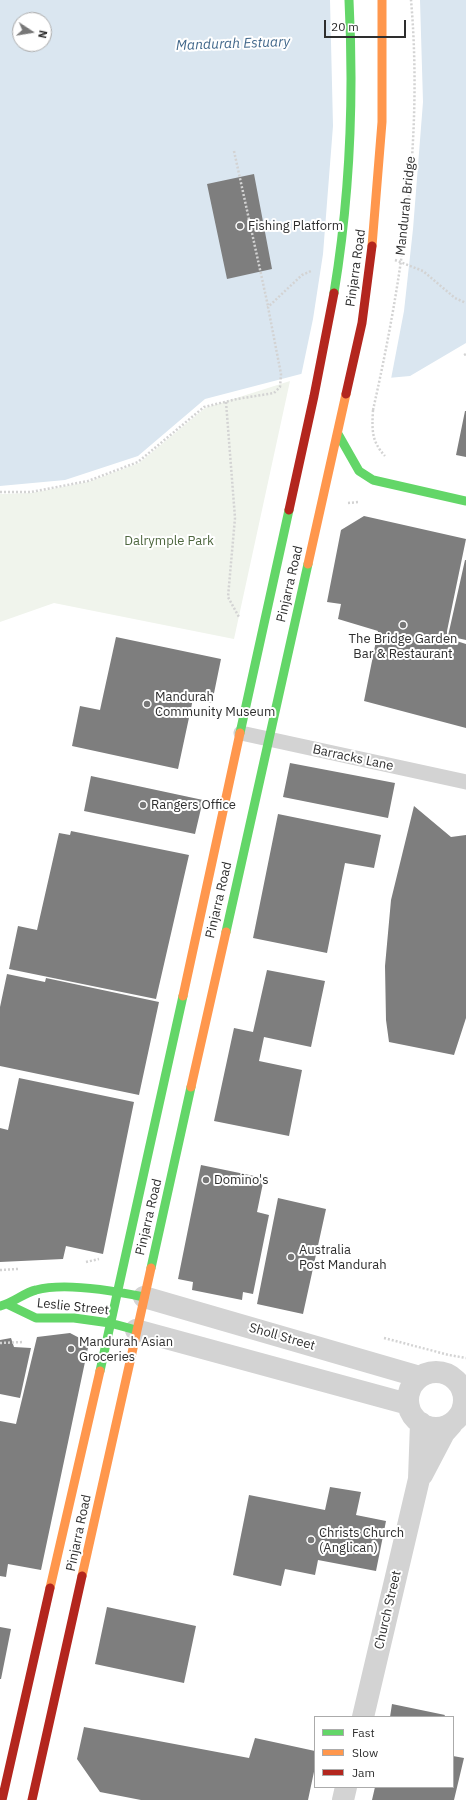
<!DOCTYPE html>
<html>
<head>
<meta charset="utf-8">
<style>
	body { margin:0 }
	#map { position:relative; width:466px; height:1800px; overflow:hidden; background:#fff; font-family:"IBM Plex Sans",sans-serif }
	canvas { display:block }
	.legend { position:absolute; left:314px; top:1716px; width:140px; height:72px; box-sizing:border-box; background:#fff; border:1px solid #ababab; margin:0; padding:5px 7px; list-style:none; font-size:12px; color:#2e2e2e }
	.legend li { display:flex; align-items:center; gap:8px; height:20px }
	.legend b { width:20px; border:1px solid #ababab }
	.north { position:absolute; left:12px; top:12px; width:40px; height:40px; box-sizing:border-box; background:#fff; border:1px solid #ababab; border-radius:50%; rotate:102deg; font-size:11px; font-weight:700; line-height:16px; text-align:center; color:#2e2e2e }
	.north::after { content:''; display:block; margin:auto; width:14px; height:18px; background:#777; clip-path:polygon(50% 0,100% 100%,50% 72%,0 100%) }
	.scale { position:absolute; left:324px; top:20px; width:82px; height:18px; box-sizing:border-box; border:2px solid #2e2e2e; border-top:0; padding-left:5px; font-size:12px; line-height:14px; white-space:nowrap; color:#2e2e2e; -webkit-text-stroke:3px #fff; paint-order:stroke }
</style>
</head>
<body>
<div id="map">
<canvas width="466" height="1800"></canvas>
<ul class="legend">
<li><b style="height:5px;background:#63d668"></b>Fast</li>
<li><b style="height:5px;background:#ff974d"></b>Slow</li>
<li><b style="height:5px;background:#b3261e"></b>Jam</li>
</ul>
<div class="north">N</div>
<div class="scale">20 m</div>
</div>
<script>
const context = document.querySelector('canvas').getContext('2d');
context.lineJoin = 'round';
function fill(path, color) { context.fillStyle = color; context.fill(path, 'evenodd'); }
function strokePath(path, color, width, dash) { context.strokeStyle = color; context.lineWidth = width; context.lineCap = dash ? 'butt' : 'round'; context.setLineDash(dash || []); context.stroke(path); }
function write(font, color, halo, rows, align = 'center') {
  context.font = font + ' "IBM Plex Sans",sans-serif'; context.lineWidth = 4; context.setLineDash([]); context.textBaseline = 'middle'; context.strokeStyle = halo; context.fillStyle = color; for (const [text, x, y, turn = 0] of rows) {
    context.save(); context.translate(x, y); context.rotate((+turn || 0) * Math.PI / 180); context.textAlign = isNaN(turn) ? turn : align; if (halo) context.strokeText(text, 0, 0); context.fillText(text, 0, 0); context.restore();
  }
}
const green = new Path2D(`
	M290 381 234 639 54 603 0 622V494L31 493 88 482 139 463 205 408Z`);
const water = new Path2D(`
	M0 0H466V343L410 376 388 378 320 369 205 399 138 456 65 480 0 486ZM20 20H44V44H20Z`);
const pier = new Path2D(`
	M330 0H420L423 102 413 229 404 311 391 379H370L320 371 301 376 313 319 323 254 333 126Z`);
const building = new Path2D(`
	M254 174 272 269 227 279 207 184Z
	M465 411H466V457L456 455Z
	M364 516 466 539 447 631V638L466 644V728L364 701 378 631 338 619 341 604 327 602 341 530Z
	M465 560H466V640L448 636Z
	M116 637 221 659 212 703 193 699 178 769 72 746 80 706 100 710Z
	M290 763 395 783 388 818 283 797Z
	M91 776 203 800 195 834 84 811Z
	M414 806 451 837 466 835V1018L454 1055 389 1042 386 1020 385 966 391 900Z
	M278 814 381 835 374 868 345 863 327 953 253 938Z
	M71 831 189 855 156 999 9 969 18 926 37 930 59 833 70 835Z
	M267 970 325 981 311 1047 264 1037 259 1061 302 1070 289 1136 214 1121 234 1028 253 1032Z
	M7 974 45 982 46 978 159 1002 139 1095 0 1066V1007Z
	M19 1078 134 1102 103 1254 66 1246 63 1259 0 1262V1128L8 1130Z
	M201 1165 264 1178 257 1212 269 1215 253 1294 243 1292 242 1300 192 1290 193 1282 178 1279Z
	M278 1198 326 1209 303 1314 257 1304Z
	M70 1333 89 1343 41 1570 8 1564 6 1577 0 1576V1421L16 1424 37 1337Z
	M11 1338 14 1347 31 1348 20 1398 0 1394V1340Z
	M330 1487 361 1492 356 1515 386 1521 376 1571 318 1560 315 1575 285 1569 281 1586 233 1575 249 1495 325 1510Z
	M107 1607 196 1626 184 1683 95 1664Z
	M0 1627 11 1629 1 1679H0Z
	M392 1704 445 1715 444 1717H390Z
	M84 1727 249 1758 255 1738 315 1751V1767L308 1800H141L100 1792 77 1759Z
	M453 1756 464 1758 454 1800H372L375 1787H453Z`);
const path = new Path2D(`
	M234 151 268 306
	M395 260 423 271 455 298 466 303
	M464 355 466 354
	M226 402 235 518 228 597 239 617
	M373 410C372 429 371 441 385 456
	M0 492H31L88 481 138 462 204 407 237 399 274 393 280 387 281 374 268 307 302 275 311 271
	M348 503 359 502
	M86 1262 99 1259
	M0 1270 18 1269
	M384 1338 449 1355 466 1358
	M0 1343 24 1342`);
const lane = new Path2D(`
	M241 733 466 782`);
const street = new Path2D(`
	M144 1297 420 1377
	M136 1330 408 1404
	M408 1400a28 28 0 1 1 56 0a28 28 0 1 1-56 0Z
	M422 1475 444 1433 452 1424
	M363 1717 419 1479 421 1423
	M343 1800 346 1787`);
const fast = new Path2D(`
	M334 293C350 196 354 98 349 0
	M338 434 359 471 373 480 466 501
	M240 733 289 510
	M226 932 308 564
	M151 1268 191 1087
	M9 1305 36 1318H74L110 1323 136 1330
	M0 1306C14 1303 23 1293 36 1290 65 1282 115 1291 144 1297
	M100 1371 183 996`);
const slow = new Path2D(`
	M372 246 382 122V0
	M308 564 346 394
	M183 996 240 733
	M191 1087 226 932
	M82 1576 151 1268
	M50 1588 100 1371`);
const jam = new Path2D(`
	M346 394 362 323 372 246
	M289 510 314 396 334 293
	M2 1800 50 1588
	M32 1800 82 1576`);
const pathBridge = new Path2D(`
	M373 410C403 277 423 137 411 0`);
const markers = [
	[240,226,4,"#777"],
	[403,625,4,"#777"],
	[147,704,4,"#777"],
	[143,805,4,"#777"],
	[206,1180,4,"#777"],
	[291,1257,4,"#777"],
	[71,1349,4,"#777"],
	[311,1540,4,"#777"]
];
const streetNames = [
	["Mandurah Bridge",406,206,-84],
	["Pinjarra Road",356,268,-82],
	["Pinjarra Road",290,584,-77],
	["Barracks Lane",353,758,12],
	["Pinjarra Road",219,900,-77],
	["Pinjarra Road",149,1217,-77],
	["Leslie Street",73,1307,6],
	["Sholl Street",282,1337,16],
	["Pinjarra Road",79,1533,-78],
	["Church Street",388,1610,-77]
];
const poiNames = [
	["Fishing Platform",248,226],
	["The Bridge Garden",403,639,"center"],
	["Bar & Restaurant",403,654,"center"],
	["Mandurah",155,697],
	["Community Museum",155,712],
	["Rangers Office",151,805],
	["Domino's",214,1180],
	["Australia",299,1250],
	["Post Mandurah",299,1265],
	["Mandurah Asian",79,1342],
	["Groceries",79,1357],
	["Christs Church",319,1533],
	["(Anglican)",319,1548]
];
const parkNames = [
	["Dalrymple Park",169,541]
];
const waterNames = [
	["Mandurah Estuary",233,44,-2]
];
fill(green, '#f0f4ec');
fill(water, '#dae6f0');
fill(pier, '#fff');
fill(building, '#7e7e7e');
strokePath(path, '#d3d3d3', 2.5, [2, 2]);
strokePath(lane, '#d3d3d3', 15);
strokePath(street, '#d3d3d3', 22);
strokePath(fast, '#63d668', 9);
strokePath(slow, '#ff974d', 9);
strokePath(jam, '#b3261e', 9);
strokePath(pathBridge, '#d3d3d3', 2.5, [2, 2]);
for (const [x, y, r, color] of markers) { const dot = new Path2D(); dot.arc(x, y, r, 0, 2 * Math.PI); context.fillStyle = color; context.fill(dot); strokePath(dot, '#fff', 1.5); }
write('13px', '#2e2e2e', '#fff', streetNames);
write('13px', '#2e2e2e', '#fff', poiNames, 'left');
write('13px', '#4e673f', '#fff', parkNames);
write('italic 14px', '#42688b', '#fff', waterNames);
</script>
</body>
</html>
